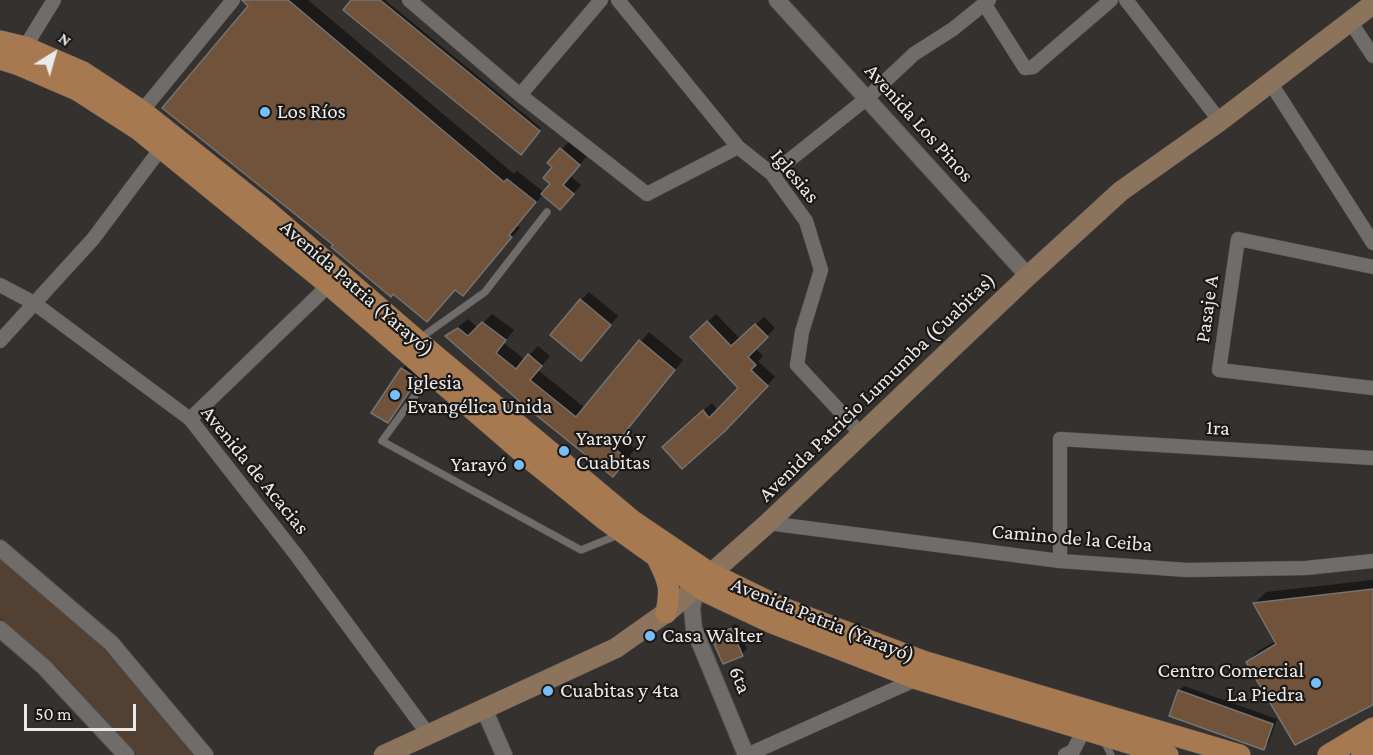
<!DOCTYPE html>
<html>
<head>
<meta charset="utf-8">
<style>
	body { margin:0 }
	#map { position:relative; width:1373px; height:755px; overflow:hidden; background:#34312e; font-family:"Crimson Pro",serif }
	canvas { display:block }
	.north { position:absolute; left:24px; top:24px; width:60px; height:60px; -webkit-text-stroke:4px #1a1918; paint-order:stroke; rotate:37deg; font-size:16px; font-weight:700; line-height:24px; text-align:center; color:#eceae8 }
	.north::after { content:''; display:block; margin:auto; width:21px; height:27px; background:#eceae8; clip-path:polygon(50% 0,100% 100%,50% 72%,0 100%) }
	.scale { position:absolute; left:24px; top:704px; width:112px; height:27px; box-sizing:border-box; border:3px solid #eceae8; border-top:0; padding-left:8px; font-size:18px; line-height:21px; white-space:nowrap; color:#eceae8; -webkit-text-stroke:4px #1a1918; paint-order:stroke }
</style>
</head>
<body>
<div id="map">
<canvas width="1373" height="755"></canvas>
<div class="north">N</div>
<div class="scale">50 m</div>
</div>
<script>
const context = document.querySelector('canvas').getContext('2d');
context.lineJoin = 'round';
function fill(path, color) { context.fillStyle = color; context.fill(path, 'evenodd'); }
function strokePath(path, color, width, dash) { context.strokeStyle = color; context.lineWidth = width; context.lineCap = dash ? 'butt' : 'round'; context.setLineDash(dash || []); context.stroke(path); }
function write(font, color, halo, rows, align = 'center') {
  context.font = font + ' "Crimson Pro",serif'; context.lineWidth = 4.5; context.setLineDash([]); context.textBaseline = 'middle'; context.strokeStyle = halo; context.fillStyle = color; for (const [text, x, y, turn = 0] of rows) {
    context.save(); context.translate(x, y); context.rotate((+turn || 0) * Math.PI / 180); context.textAlign = isNaN(turn) ? turn : align; if (halo) context.strokeText(text, 0, 0); context.fillText(text, 0, 0); context.restore();
  }
}
const green = new Path2D(`
	M0 557 91 635 163 715 193 755H136L57 667 0 618Z`);
const shadow = new Path2D(`
	M253 0H308L514 174 517 171 545 193 552 184 554 167 550 163 569 141 587 156 570 176 581 185 568 200 543 194 518 226 520 228 472 285 456 288 335 245Z
	M353 0H385L541 128 521 153Z
	M589 292 618 316 589 351 581 300Z
	M492 314 514 330 504 343 525 360 538 346 550 356 538 370 585 408 649 332 683 360 621 437 635 449 622 466 447 336 468 319 478 328Z
	M716 314 740 339 764 317 775 328 755 348 763 356 758 361 775 377 724 430 672 439 712 403 718 411 740 388 692 337Z
	M411 361 425 370 396 413 387 421 374 413 402 369Z
	M1373 580V703L1247 662 1258 651 1276 641 1255 603 1266 592Z
	M736 624 747 649 742 654 713 637 718 632Z
	M1184 686 1277 719 1269 742 1263 748 1179 691Z`);
const building = new Path2D(`
	M242 0H288L504 182 507 179 536 202 509 235 512 237 463 296 455 290 427 322 393 294 391 297 331 247 333 245 290 210 162 108 248 6Z
	M351 0H380L540 131 521 155 343 10Z
	M560 148 580 165 563 185 574 194 560 210 541 194 550 184 543 178 552 167 547 163Z
	M580 299 611 325 581 361 550 335Z
	M707 321 731 346 755 324 768 337 748 357 756 365 751 370 768 386 725 431 682 469 662 447 703 410 709 418 738 388 690 337Z
	M482 322 506 340 496 353 516 369 528 354 542 366 530 380 576 417 639 340 675 370 613 447 627 459 613 477 526 407 445 336 458 328 468 336Z
	M401 368 418 379 388 423 371 413Z
	M1373 589V705L1295 745 1246 662 1276 644 1253 603Z
	M731 628 743 656 723 664 711 637Z
	M1178 690 1273 724 1264 750 1169 716Z`);
const service = new Path2D(`
	M419 339 485 292 547 212
	M430 375 382 441 581 550 618 535
	M1104 741 1111 755`);
const minor = new Path2D(`
	M409 0 520 95 647 194 738 147
	M618 0 738 147 772 174 806 221 821 270 802 332 797 365 862 435
	M1126 0 1220 121
	M985 5 1025 68 1033 67 1111 0
	M1350 21 1373 56
	M25 47 54 0
	M1270 82 1373 243
	M520 95 601 0
	M142 111 233 0
	M772 174 866 99 914 54 953 29 989 0
	M1373 267 1238 239 1219 370 1373 388
	M0 285 34 303 190 419 297 556 428 734
	M0 341 93 239 162 147
	M190 419 329 285
	M768 523 1060 561 1187 570 1306 568 1373 561
	M1060 561V439L1373 458
	M747 755 917 679
	M1065 755 1073 751 1084 730`);
const tertiary = new Path2D(`
	M777 0 1028 276
	M0 548 111 643 205 755
	M696 586 692 609 694 629 746 755
	M0 629 44 667 126 755
	M484 709 504 755`);
const secondary = new Path2D(`
	M384 755 616 648 671 609 768 523 1028 276 1121 191 1220 121 1373 4`);
const primary = new Path2D(`
	M0 41 25 47 83 72 142 111 265 209 418 341 633 521 710 573 778 606 923 661 1240 755
	M0 59 19 65 77 90 139 130 329 285 531 460 605 520 706 592 772 623 917 679 1168 755
	M658 560C669 582 671 588 666 613
	M1328 755 1373 728
	M1362 755 1373 749`);
const markers = [
	[265,112,6,"#78bff7"],
	[395,395,6,"#78bff7"],
	[564,451,6,"#78bff7"],
	[519,465,6,"#78bff7"],
	[650,636,6,"#78bff7"],
	[1316,683,6,"#78bff7"],
	[548,691,6,"#78bff7"]
];
const poiNames = [
	["Los Ríos",277,112],
	["Iglesia",407,383],
	["Evangélica Unida",407,407],
	["Yarayó y",576,439],
	["Cuabitas",576,463],
	["Yarayó",507,465,"right"],
	["Casa Walter",662,636],
	["Centro Comercial",1304,671,"right"],
	["La Piedra",1304,695,"right"],
	["Cuabitas y 4ta",560,691]
];
const streetNames = [
	["Avenida Los Pinos",919,123,48],
	["Iglesias",795,176,50],
	["Avenida Patria (Yarayó)",357,288,41],
	["Pasaje A",1207,309,-82],
	["Avenida Patricio Lumumba (Cuabitas)",877,387,-44],
	["1ra",1218,428,3],
	["Avenida de Acacias",255,470,51],
	["Camino de la Ceiba",1072,538,5],
	["Avenida Patria (Yarayó)",823,620,22],
	["6ta",740,680,67]
];
fill(green, '#524032');
fill(shadow, '#0007');
fill(building, '#70533a');
strokePath(building, '#767370', 1.5);
strokePath(service, '#514f4d', 8);
strokePath(minor, '#514f4d', 15);
strokePath(tertiary, '#514f4d', 18);
strokePath(secondary, '#514f4d', 21);
strokePath(primary, '#514f4d', 22);
strokePath(service, '#6f6c69', 7);
strokePath(minor, '#6f6c69', 14);
strokePath(tertiary, '#6f6c69', 16);
strokePath(secondary, '#8b735c', 20);
strokePath(primary, '#a67950', 21);
for (const [x, y, r, color] of markers) { const dot = new Path2D(); dot.arc(x, y, r, 0, 2 * Math.PI); context.fillStyle = color; context.fill(dot); strokePath(dot, '#1a1918', 2); }
write('21px', '#eceae8', '#1a1918', poiNames, 'left');
write('21px', '#eceae8', '#1a1918', streetNames);
</script>
</body>
</html>
